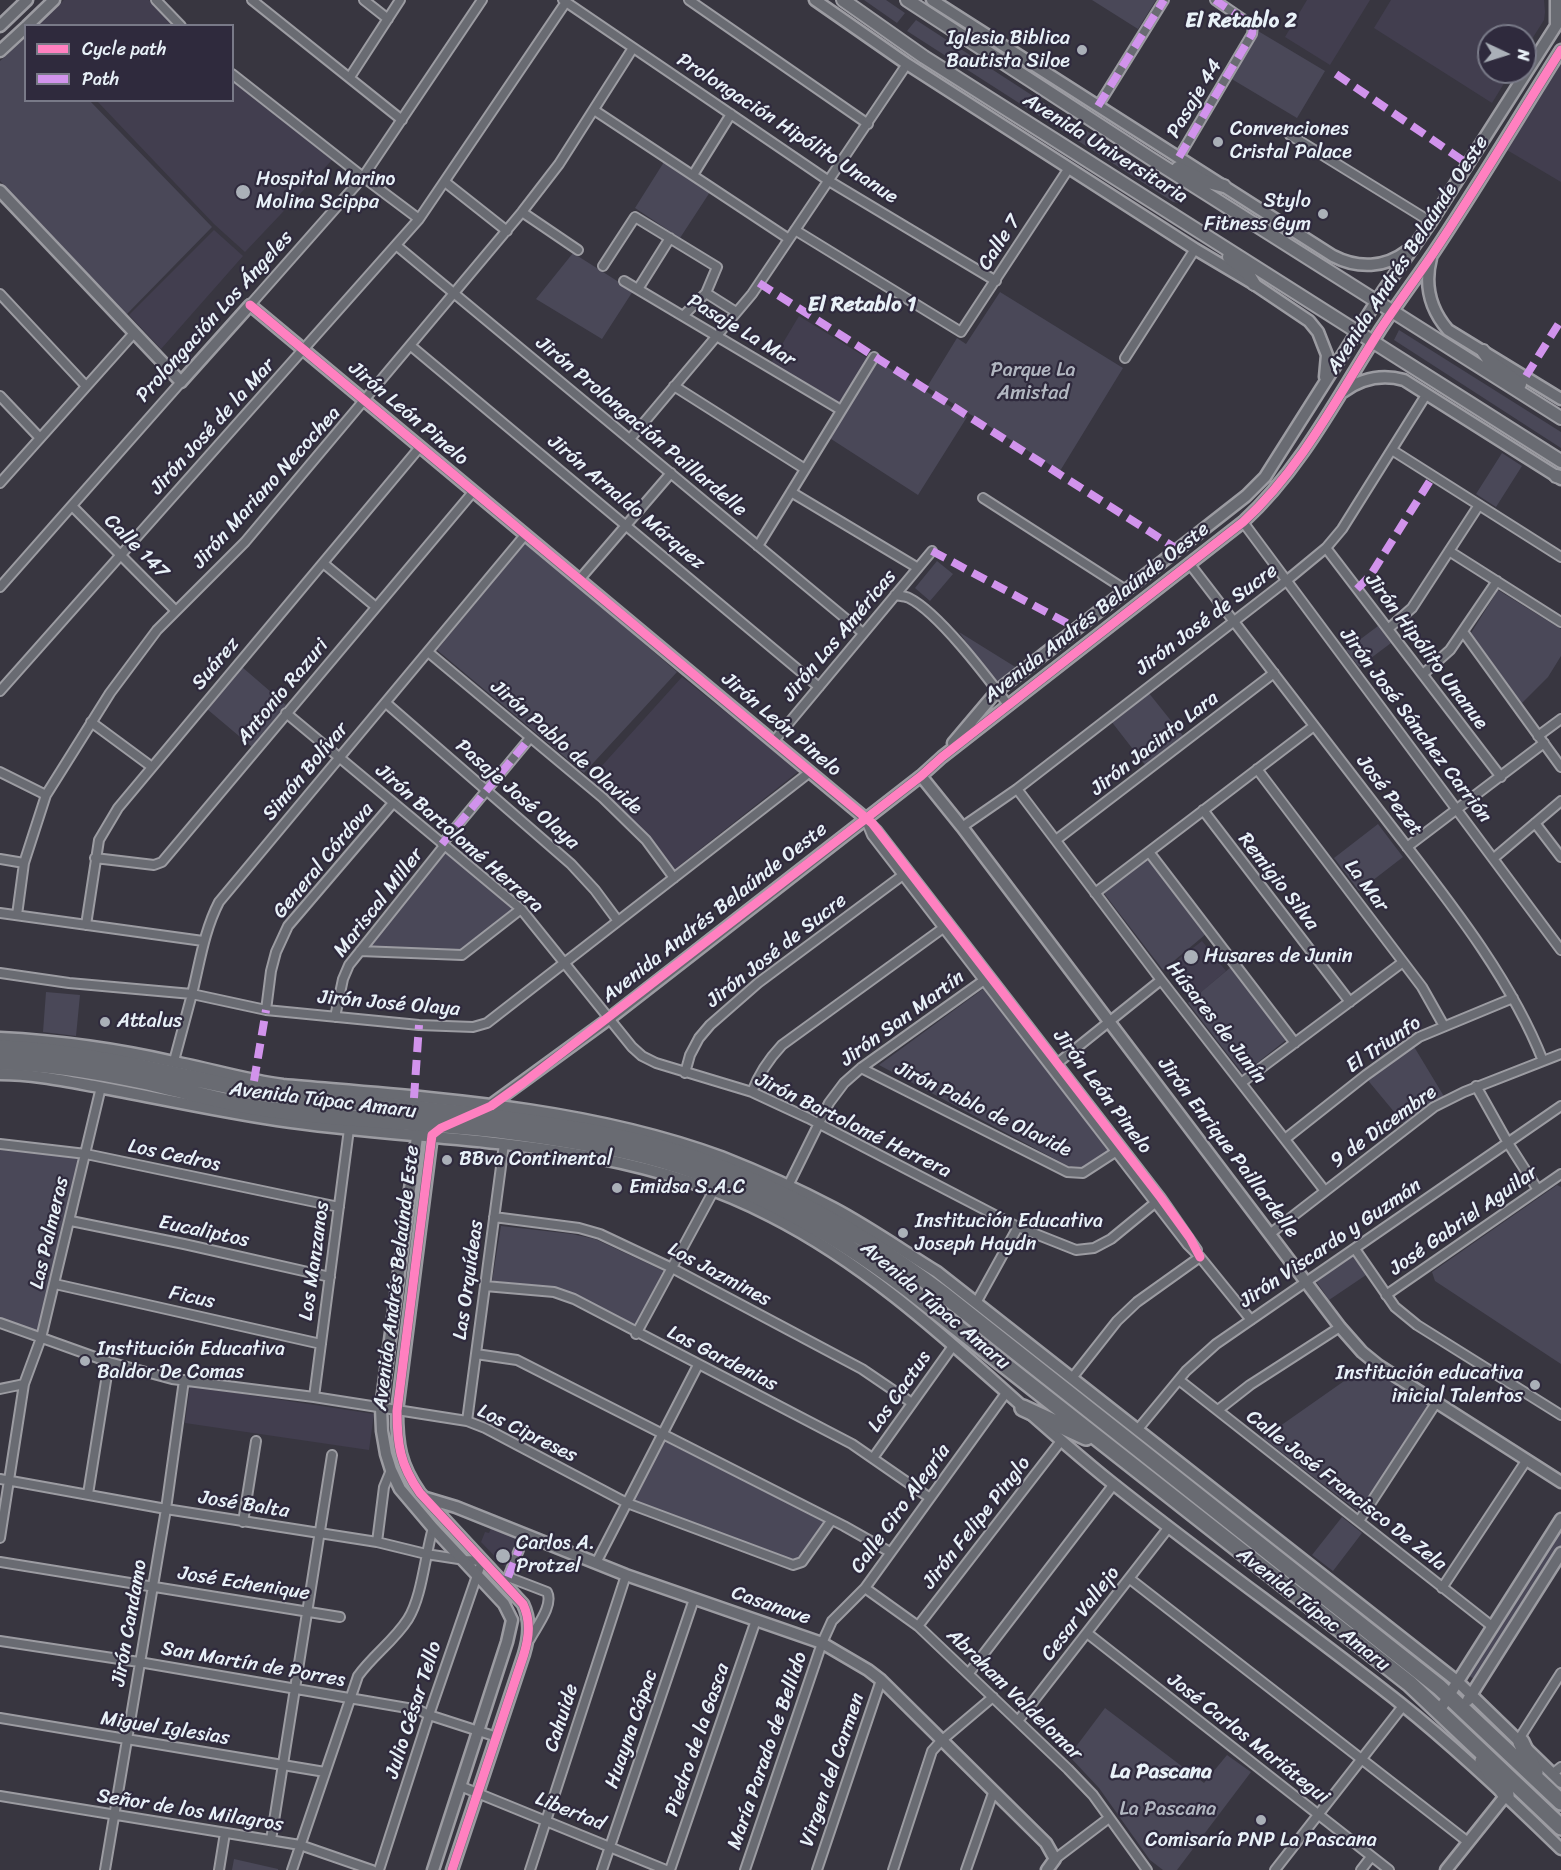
<!DOCTYPE html>
<html>
<head>
<meta charset="utf-8">
<style>
	body { margin:0 }
	#map { position:relative; width:1561px; height:1870px; overflow:hidden; background:#383640; font-family:Sriracha,sans-serif }
	canvas { display:block }
	.legend { position:absolute; left:24px; top:24px; width:210px; height:78px; box-sizing:border-box; background:#2f2a3d; border:2px solid #797a88; margin:0; padding:8px 10px; list-style:none; font-size:18px; color:#e8f1f8 }
	.legend li { display:flex; align-items:center; gap:12px; height:30px }
	.legend b { width:30px; border:2px solid #797a88 }
	.north { position:absolute; left:1477px; top:24px; width:60px; height:60px; box-sizing:border-box; background:#2f2a3d; border:2px solid #797a88; border-radius:50%; rotate:94deg; font-size:16px; font-weight:700; line-height:24px; text-align:center; color:#e8f1f8 }
	.north::after { content:''; display:block; margin:auto; width:21px; height:27px; background:#aab0b8; clip-path:polygon(50% 0,100% 100%,50% 72%,0 100%) }
</style>
</head>
<body>
<div id="map">
<canvas width="1561" height="1870"></canvas>
<ul class="legend">
<li><b style="height:8px;background:#ff80c0"></b>Cycle path</li>
<li><b style="height:8px;background:#d193ec"></b>Path</li>
</ul>
<div class="north">N</div>
</div>
<script>
const context = document.querySelector('canvas').getContext('2d');
context.lineJoin = 'round';
function fill(path, color) { context.fillStyle = color; context.fill(path, 'evenodd'); }
function strokePath(path, color, width, dash) { context.strokeStyle = color; context.lineWidth = width; context.lineCap = dash ? 'butt' : 'round'; context.setLineDash(dash || []); context.stroke(path); }
function write(font, color, halo, rows, align = 'center') {
  context.font = font + ' Sriracha,sans-serif'; context.lineWidth = 4.5; context.setLineDash([]); context.textBaseline = 'middle'; context.strokeStyle = halo; context.fillStyle = color; for (const [text, x, y, turn = 0] of rows) {
    context.save(); context.translate(x, y); context.rotate((+turn || 0) * Math.PI / 180); context.textAlign = isNaN(turn) ? turn : align; if (halo) context.strokeText(text, 0, 0); context.fillText(text, 0, 0); context.restore();
  }
}
const built = new Path2D(`
	M64 0H149L173 25H37Z
	M1307 0H1370L1330 65 1285 37Z
	M1391 0H1544L1545 12 1544 20 1525 50V36H1489V72H1511L1492 103 1374 28Z
	M1561 64V182L1507 150Z
	M233 81 332 160 245 252 214 224 97 101 232 100Z
	M214 230 243 256 161 349 129 315Z
	M799 316 867 358 840 405 771 363Z
	M682 677 799 771 675 869 649 835 590 779Z
	M1202 941 1226 971 1193 999 1167 968Z
	M190 1386 374 1414 369 1450 185 1423Z
	M491 1528 520 1539 507 1569 481 1542 485 1532 489 1533Z`);
const green = new Path2D(`
	M864 0H886L905 13 897 23Z
	M1092 0H1156L1138 29Z
	M916 20 1178 190 1184 195 1179 203 1173 202 907 31Z
	M1258 31 1325 71 1297 118 1230 78Z
	M25 38 26 100 90 101 212 227 127 314 0 181V61Z
	M664 162 710 192 680 238 635 208Z
	M573 253 633 291 602 339 536 299Z
	M1000 292 1123 368 1060 471 927 387 957 338 966 344Z
	M1399 330 1561 432V448L1394 340Z
	M876 360 967 417 918 495 828 437Z
	M1502 453 1522 466 1496 507 1476 494Z
	M526 542 677 672 584 773 437 650Z
	M937 561 953 574 930 601 915 588Z
	M1498 590 1561 629V656L1548 677 1522 703 1471 633Z
	M1378 626 1391 643 1359 667 1346 650Z
	M959 632 1017 668 998 686Z
	M242 667 286 705 252 747 207 709Z
	M1148 692 1184 737 1146 766 1111 721Z
	M1378 824 1403 857 1359 891 1334 858Z
	M446 851 514 909 463 950 456 952 367 948Z
	M1146 858 1150 860 1206 934 1163 970 1103 892Z
	M1231 967 1286 1040 1243 1074 1188 1003Z
	M983 989 1109 1150 1083 1167 1068 1166 879 1065Z
	M46 992 80 995 76 1036 43 1032Z
	M1413 1045 1445 1098 1405 1125 1366 1078Z
	M0 1149 80 1158 39 1333 0 1318Z
	M1557 1185 1561 1187V1364L1435 1281 1432 1272Z
	M501 1226 572 1234 595 1239 666 1272 635 1326 574 1294 555 1287 492 1281Z
	M1353 1255 1366 1275 1329 1300 1316 1281Z
	M1367 1365 1429 1404 1364 1513H1360L1263 1438Z
	M664 1441 825 1522 800 1558 791 1560 633 1500Z
	M1342 1517 1362 1533 1333 1571 1312 1555Z
	M1561 1529V1546L1475 1680 1467 1674Z
	M1105 1708 1204 1783 1227 1755 1251 1772 1177 1870H1163L1150 1860 1099 1788 1069 1756Z
	M234 1859 278 1869V1870H232Z`);
const street = new Path2D(`
	M156 0 181 26
	M252 0 402 120
	M364 0 388 19
	M563 0 829 181 996 281
	M689 0 868 124
	M232 74 363 177 419 219
	M350 77 400 0
	M1098 106 1164 0
	M594 110 789 239
	M1290 135 1431 222
	M1179 157 1252 34 1253 26 1215 0
	M693 175 731 114
	M445 182 507 231
	M522 212 578 250
	M795 230 961 332 1069 168
	M397 246 863 633
	M603 266 635 217 717 267 706 293
	M624 281 841 410
	M638 289 670 238
	M0 294 86 386
	M250 305 363 177 482 0
	M683 316 706 293 736 312
	M411 346 819 687
	M1125 358 1195 249
	M674 386 805 469
	M0 396 40 438
	M630 439 752 294 907 64
	M1392 450 1561 557
	M0 483 134 333
	M791 492 918 568
	M983 498 1126 590
	M72 506 176 611
	M1243 522 1561 950
	M758 546 874 357
	M1326 548 1501 777
	M1449 551 1561 622
	M323 563 376 607
	M1189 563C1255 649 1322 736 1388 822 1444 895 1510 976 1543 1061
	M579 580 671 473
	M0 587 181 382
	M895 595C900 596 905 596 909 598 939 613 987 677 1009 706
	M1388 629 1412 608 1479 505
	M1464 633 1561 767
	M428 652 603 798 646 840 674 878
	M1423 674 1450 650 1497 581
	M0 691 419 219 566 2
	M386 703 571 864 595 890 618 921
	M286 713 521 909 632 1047 642 1056 656 1063 752 1092 808 1118 1018 1227 1076 1250 1094 1248 1111 1239 1161 1198
	M91 722 152 767
	M1538 736 1561 719
	M773 742 932 551
	M1257 769 1422 987 1444 1026
	M0 772 46 795
	M1017 789 1161 980 1325 1191
	M1203 810 1350 1002
	M865 818 872 835 1188 1245 1200 1257 1251 1320
	M865 818 877 830 1161 1198 1197 1250
	M1535 823 1561 857
	M962 827 1017 789 1286 581 1326 548 1342 529 1426 395
	M1056 840 1274 673
	M442 844 530 738
	M1407 847 1544 743
	M1149 852 1295 1043
	M95 858 154 865 162 862 473 492
	M1494 858 1561 801
	M0 859 24 863
	M1095 893 1314 726
	M0 913 203 941
	M17 915 24 863 46 795 110 693 157 630 245 542 522 212 559 164 633 48
	M86 925 99 840 118 808 420 447
	M360 951 462 955 521 909
	M0 973 69 983 192 994 266 1010 419 1025 473 1027 487 1023 810 772
	M266 1010 271 971 276 952 288 926 393 803
	M335 1017 343 979 349 965 444 846
	M174 1061C180 1039 186 1017 192 994 200 962 204 931 219 902L525 535
	M1054 1066 1161 980
	M861 1068 1067 1172 1083 1173 1120 1149
	M685 1073 690 1055 699 1038 710 1025 758 983 907 872
	M1241 1083 1403 962
	M1476 1086 1508 1143 1538 1190
	M752 1092C759 1073 768 1060 782 1045L946 926
	M1285 1139 1366 1075 1419 1037 1513 998
	M0 1144 86 1154 339 1207
	M788 1186 829 1103 844 1083 861 1068 987 978
	M494 1217 579 1228 600 1234 672 1268 862 1369 912 1403
	M71 1221 184 1244 330 1277
	M1271 1233 1434 1107 1464 1092 1561 1054
	M1355 1249 1395 1307 1417 1325 1561 1415
	M55 1284 321 1344
	M485 1286 554 1292 574 1299 852 1444 930 1498
	M1386 1295 1561 1174
	M976 1303 1018 1227
	M0 1323 109 1362 172 1379 314 1397 467 1421 485 1428 627 1503 793 1565 802 1562 831 1521
	M636 1334 714 1190
	M476 1354 517 1360 844 1526 890 1552
	M1072 1378 1117 1321 1137 1302 1200 1257
	M1179 1380 1493 1627
	M0 1389 24 1384
	M314 1397 349 1129
	M1218 1410 1250 1385 1340 1327
	M467 1421 504 1144
	M1138 1429 1186 1371 1216 1344 1561 1106
	M873 1458 953 1346
	M0 1479 166 1509 377 1542 426 1554 465 1560 482 1561 429 1715 379 1870
	M88 1494 109 1362
	M1359 1521 1436 1403
	M243 1522 256 1441
	M0 1538 24 1384 41 1338 101 1087
	M377 1542 384 1487 391 1470
	M0 1562 340 1617
	M596 1563 698 1365
	M508 1577 519 1550
	M1130 1579 1468 1842
	M503 1581 508 1577 547 1592C554 1605 536 1627 530 1639
	M865 1588 918 1626 1068 1769 1093 1795 1147 1870
	M1442 1588 1526 1461
	M918 1626 1061 1441
	M1087 1633 1389 1870
	M0 1641 139 1662 419 1710 429 1715 497 1737
	M969 1673 1114 1484
	M0 1718 325 1772
	M1018 1721 1169 1527
	M1519 1739 1561 1673
	M1552 1774 1561 1767
	M460 1786 666 1870
	M0 1796 300 1845 372 1870
	M271 1840 332 1455
	M1055 1859 1109 1818
	M105 1870 166 1509 184 1380
	M219 1870 225 1833
	M292 1870 358 1676C373 1655 394 1641 408 1619 422 1597 425 1555 433 1528
	M530 1870 626 1575
	M602 1870 694 1599
	M670 1870 756 1620
	M745 1870 822 1643 832 1621 865 1588 1006 1393
	M817 1870 881 1680
	M893 1870 932 1751 941 1741 993 1697
	M966 1870 993 1793
	M1275 1870 1403 1706
	M1361 1870 1371 1857`);
const secondary = new Path2D(`
	M815 0 907 64 1195 249 1254 284 1309 321 1318 332 1327 355 1325 377
	M932 0 1333 256C1358 269 1385 268 1407 251
	M1556 24V0
	M0 26 27 0
	M27 26 54 0
	M0 51 26 27
	M0 191 181 382 250 305 865 818
	M1431 258C1424 285 1430 309 1448 330L1561 399
	M1343 392C1362 378 1382 374 1404 380L1561 479
	M953 743 997 691 1246 496 1265 477 1383 291 1431 222 1561 18
	M921 776 962 827 1340 1327 1362 1352 1378 1365 1561 1482
	M0 1038C59 1041 117 1049 174 1062 210 1069 246 1080 283 1085 429 1098 582 1106 721 1157 759 1172 797 1189 833 1208 869 1227 903 1251 937 1272L1458 1682 1561 1782
	M0 1074C33 1074 66 1081 99 1087 158 1098 217 1111 277 1120 445 1145 615 1135 771 1216 901 1282 999 1393 1112 1483 1206 1558 1305 1628 1400 1703 1456 1748 1509 1798 1561 1849
	M488 1107 610 1018 921 776 942 757 1243 522C1301 469 1338 396 1380 330 1397 304 1415 280 1432 255 1477 188 1518 118 1561 50
	M418 1129 381 1408 382 1431 386 1454 391 1470 400 1489 433 1528 504 1604 512 1620 507 1642 433 1870
	M432 1135 397 1411C397 1444 400 1465 420 1493L523 1604C531 1621 529 1637 524 1654L452 1870
	M426 1498 456 1507 626 1575 822 1643 868 1670 881 1680 1046 1843 1055 1859 1047 1870
	M1468 1700 1561 1553
	M1439 1711 1561 1519
	M1446 1870 1506 1795`);
const primary = new Path2D(`
	M843 0 924 57 1561 461
	M907 0 1150 158 1561 418
	M1178 168 1204 181 1224 186
	M1229 257 1248 274 1254 284
	M1483 351 1490 361 1520 384
	M1556 476 1561 477`);
const highway = new Path2D(`
	M0 1048C98 1051 192 1082 289 1097 315 1101 341 1101 368 1104 450 1112 533 1120 614 1136 731 1159 849 1222 943 1294L1439 1687 1561 1802
	M0 1062C48 1063 95 1071 142 1081 188 1091 234 1106 282 1111 356 1121 431 1122 505 1131 552 1137 600 1144 646 1156 742 1181 830 1230 908 1289L1410 1684 1561 1827
	M1023 1408 1086 1437
	M1521 1742 1535 1772
	M1483 1761 1506 1795`);
const quiet = new Path2D(`
	M1336 74 1468 164
	M1098 106 1164 0
	M1179 157 1252 34 1253 26 1215 0
	M759 283 1177 549
	M1526 376 1561 320
	M932 551 1078 629
	M1357 589 1370 576 1433 476
	M442 844 530 738
	M254 1081 266 1010
	M414 1098 419 1025
	M508 1577 519 1550`);
const cycleway = new Path2D(`
	M250 305 872 823 1161 1198 1190 1238 1200 1257
	M452 1870 524 1654C529 1637 531 1621 523 1604L420 1493C400 1465 397 1444 397 1411L432 1135 441 1128 491 1106 523 1083 921 776 942 757 1243 522C1301 469 1338 396 1380 330 1397 304 1415 280 1432 255 1477 188 1518 118 1561 50`);
const markers = [
	[1082,50,6,"#aab0b8"],
	[1218,142,6,"#aab0b8"],
	[243,192,8,"#aab0b8"],
	[1323,214,6,"#aab0b8"],
	[1191,957,8,"#aab0b8"],
	[105,1022,6,"#aab0b8"],
	[447,1160,6,"#aab0b8"],
	[617,1188,6,"#aab0b8"],
	[903,1233,6,"#aab0b8"],
	[85,1361,6,"#aab0b8"],
	[1535,1385,6,"#aab0b8"],
	[503,1556,8,"#aab0b8"],
	[1261,1820,6,"#aab0b8"]
];
const poiNames = [
	["Iglesia Biblica",1070,39,"right"],
	["Bautista Siloe",1070,62,"right"],
	["Convenciones",1230,130],
	["Cristal Palace",1230,153],
	["Hospital Marino",256,180],
	["Molina Scippa",256,203],
	["Stylo",1311,202,"right"],
	["Fitness Gym",1311,225,"right"],
	["Husares de Junin",1204,957],
	["Attalus",117,1022],
	["BBva Continental",459,1160],
	["Emidsa S.A.C",629,1188],
	["Institución Educativa",915,1222],
	["Joseph Haydn",915,1245],
	["Institución Educativa",97,1350],
	["Baldor De Comas",97,1373],
	["Institución educativa",1523,1374,"right"],
	["inicial Talentos",1523,1397,"right"],
	["Carlos A.",516,1544],
	["Protzel",516,1567],
	["Comisaría PNP La Pascana",1261,1841,"center"]
];
const streetNames = [
	["Pasaje 44",1195,99,-59],
	["Prolongación Hipólito Unanue",787,129,33],
	["Avenida Universitaria",1105,149,32],
	["Calle 7",1000,243,-57],
	["Avenida Andrés Belaúnde Oeste",1408,255,-57],
	["Prolongación Los Ángeles",215,317,-48],
	["Pasaje La Mar",741,331,31],
	["Jirón León Pinelo",408,414,40],
	["Jirón José de la Mar",213,427,-48],
	["Jirón Prolongación Paillardelle",641,427,40],
	["Jirón Mariano Necochea",267,488,-48],
	["Jirón Arnaldo Márquez",626,503,40],
	["Calle 147",136,547,45],
	["Avenida Andrés Belaúnde Oeste",1097,613,-38],
	["Jirón José de Sucre",1207,620,-37],
	["Jirón Las Américas",840,636,-50],
	["Jirón Hipólito Unanue",1426,652,53],
	["Suárez",216,664,-50],
	["Antonio Razuri",283,692,-50],
	["Jirón León Pinelo",781,725,40],
	["Jirón José Sánchez Carrión",1415,726,53],
	["Jirón Jacinto Lara",1155,744,-38],
	["Jirón Pablo de Olavide",566,748,41],
	["Simón Bolívar",306,772,-50],
	["Pasaje José Olaya",517,795,41],
	["José Pezet",1389,796,53],
	["Jirón Bartolomé Herrera",459,839,41],
	["General Córdova",324,861,-50],
	["Remigio Silva",1278,882,52],
	["La Mar",1366,886,53],
	["Mariscal Miller",379,903,-52],
	["Avenida Andrés Belaúnde Oeste",715,913,-38],
	["Jirón José de Sucre",777,951,-38],
	["Jirón José Olaya",389,1004,5],
	["Jirón San Martín",903,1019,-36],
	["Húsares de Junín",1216,1023,52],
	["El Triunfo",1384,1045,-34],
	["Jirón León Pinelo",1102,1092,53],
	["Avenida Túpac Amaru",323,1101,7],
	["Jirón Pablo de Olavide",983,1110,26],
	["Jirón Bartolomé Herrera",853,1126,26],
	["9 de Dicembre",1384,1127,-36],
	["Jirón Enrique Paillardelle",1228,1148,53],
	["Los Cedros",174,1156,12],
	["José Gabriel Aguilar",1464,1221,-35],
	["Eucaliptos",204,1232,12],
	["Las Palmeras",50,1233,-77],
	["Jirón Viscardo y Guzmán",1331,1244,-34],
	["Los Manzanos",315,1261,-82],
	["Los Jazmines",719,1275,28],
	["Avenida Andrés Belaúnde Este",397,1278,-83],
	["Las Orquídeas",469,1280,-82],
	["Ficus",192,1298,12],
	["Avenida Túpac Amaru",935,1306,40],
	["Las Gardenias",722,1359,27],
	["Los Cactus",900,1392,-55],
	["Los Cipreses",527,1434,26],
	["Calle José Francisco De Zela",1346,1491,38],
	["José Balta",244,1505,9],
	["Calle Ciro Alegría",901,1509,-54],
	["Jirón Felipe Pinglo",977,1523,-52],
	["José Echenique",244,1584,9],
	["Casanave",771,1606,19],
	["Avenida Túpac Amaru",1313,1610,38],
	["Cesar Vallejo",1081,1614,-52],
	["Jirón Candamo",130,1623,-80],
	["San Martín de Porres",253,1665,10],
	["Abraham Valdelomar",1014,1695,44],
	["Julio César Tello",414,1710,-72],
	["Cahuide",562,1718,-72],
	["Miguel Iglesias",165,1729,9],
	["Huayna Cápac",632,1729,-71],
	["José Carlos Mariátegui",1248,1739,38],
	["Piedro de la Gasca",698,1740,-71],
	["María Parado de Bellido",768,1751,-71],
	["Virgen del Carmen",833,1770,-71],
	["Señor de los Milagros",190,1811,9],
	["Libertad",570,1812,22]
];
const parkNames = [
	["Parque La",1033,371],
	["Amistad",1033,394],
	["La Pascana",1168,1810]
];
const neighbourhoodNames = [
	["El Retablo 2",1241,22],
	["El Retablo 1",862,306],
	["La Pascana",1161,1773]
];
fill(built, '#423e4f');
fill(green, '#4a4858');
strokePath(street, '#9c9ca2', 12);
strokePath(secondary, '#9c9ca2', 15);
strokePath(primary, '#9c9ca2', 16);
strokePath(highway, '#9c9ca2', 20);
strokePath(street, '#696b72', 8);
strokePath(secondary, '#696b72', 10);
strokePath(primary, '#696b72', 12);
strokePath(highway, '#696b72', 15);
strokePath(quiet, '#d193ec', 8, [15, 8]);
strokePath(cycleway, '#ff80c0', 9);
for (const [x, y, r, color] of markers) { const dot = new Path2D(); dot.arc(x, y, r, 0, 2 * Math.PI); context.fillStyle = color; context.fill(dot); strokePath(dot, '#2f2a3d', 2); }
write('20px', '#e8f1f8', '#2f2a3d', poiNames, 'left');
write('20px', '#e8f1f8', '#2f2a3d', streetNames);
write('20px', '#b2b7c1', '#2f2a3d', parkNames);
write('bold 21px', '#e8f1f8', '#2f2a3d', neighbourhoodNames);
</script>
</body>
</html>
